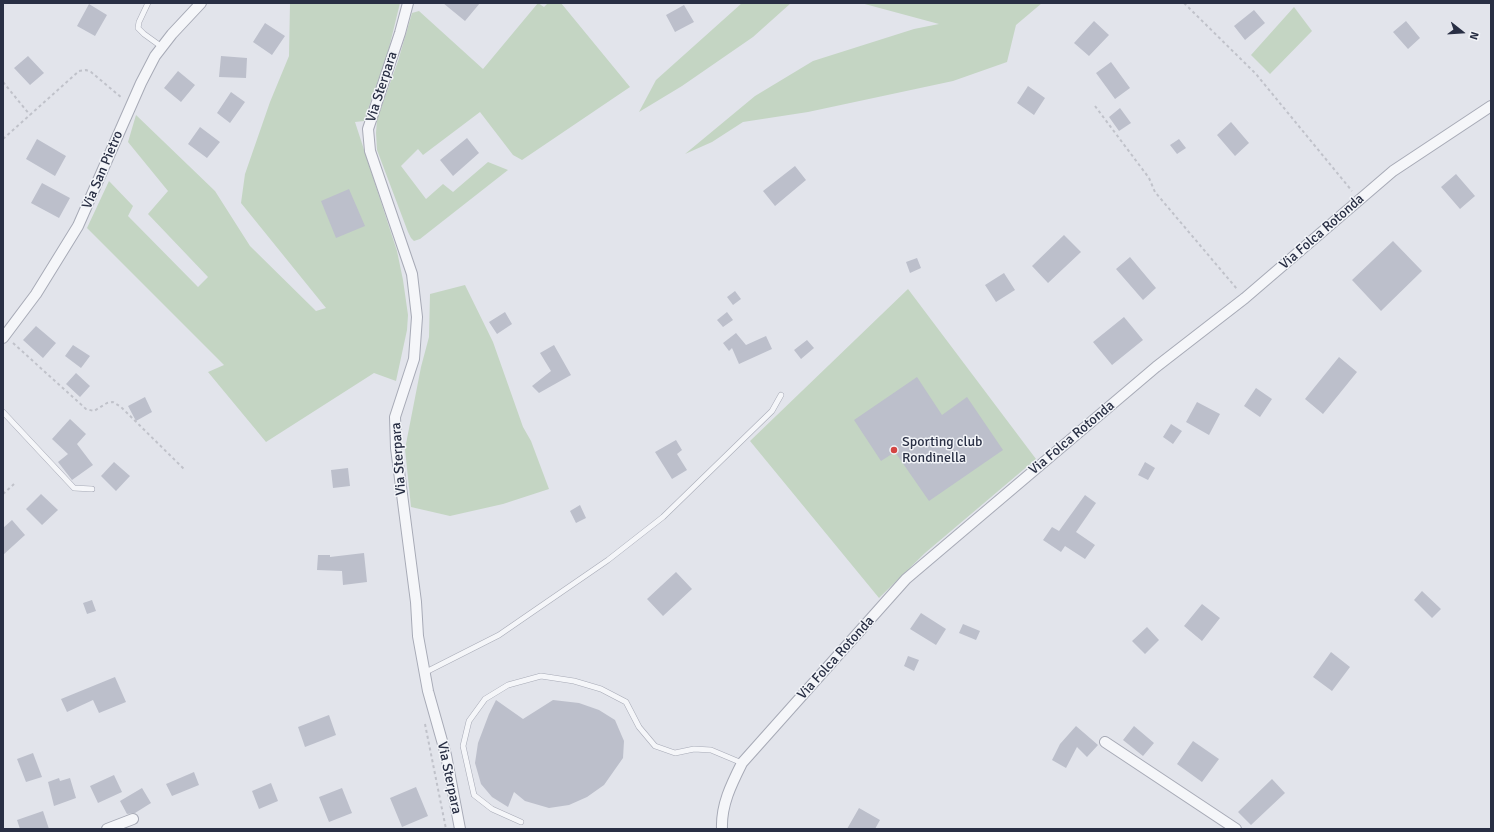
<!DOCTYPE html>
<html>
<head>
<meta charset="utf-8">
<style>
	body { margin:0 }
	#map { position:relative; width:1494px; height:832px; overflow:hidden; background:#e2e4eb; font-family:Signika,sans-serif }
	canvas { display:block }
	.frame { position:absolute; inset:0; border:4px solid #292f44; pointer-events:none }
	.north { position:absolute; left:1442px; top:12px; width:40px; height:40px; -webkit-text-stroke:3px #f2f4f8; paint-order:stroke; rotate:107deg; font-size:11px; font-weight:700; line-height:16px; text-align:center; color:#292f44 }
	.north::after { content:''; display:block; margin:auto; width:14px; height:18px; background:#292f44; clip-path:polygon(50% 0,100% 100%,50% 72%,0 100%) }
</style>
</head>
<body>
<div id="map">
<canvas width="1494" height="832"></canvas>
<div class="frame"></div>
<div class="north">N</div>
</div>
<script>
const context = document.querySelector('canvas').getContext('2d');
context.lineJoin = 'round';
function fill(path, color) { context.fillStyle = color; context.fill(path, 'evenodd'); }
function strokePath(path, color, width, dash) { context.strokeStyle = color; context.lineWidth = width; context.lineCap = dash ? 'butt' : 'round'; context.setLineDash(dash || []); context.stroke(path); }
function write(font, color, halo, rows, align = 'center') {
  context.font = font + ' Signika,sans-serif'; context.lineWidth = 3; context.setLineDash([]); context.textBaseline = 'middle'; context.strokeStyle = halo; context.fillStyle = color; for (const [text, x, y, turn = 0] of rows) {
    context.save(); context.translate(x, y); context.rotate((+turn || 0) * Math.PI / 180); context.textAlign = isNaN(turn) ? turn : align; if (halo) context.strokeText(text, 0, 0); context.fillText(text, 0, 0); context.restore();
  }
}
const green = new Path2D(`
	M290 3H400L388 52 364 121 355 122 397 251 403 280 408 315 407 330 396 381 374 373 266 442 208 372 224 365 87 228 109 181 133 206 128 216 198 287 208 277 148 214 168 191 128 142 136 115 215 191 250 246 316 311 326 308 241 203 245 174 270 102 289 56Z
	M538 3 544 7 548 3H561L630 87 522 160 513 155 480 112 423 155 418 149 401 166 426 199 443 184 453 192 488 162 508 170 420 239 414 241 411 238 408 232 377 150 376 133 377 119 398 61 412 13 419 11 483 69Z
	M742 3H791L753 37 682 86 639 112 656 80Z
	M861 3H1042L1016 25 1007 62 953 81 808 112 743 122 712 142 685 154 755 96 813 61 914 29 939 24Z
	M1294 7 1312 31 1270 74 1251 55Z
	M465 285 493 342 523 427 531 441 549 489 503 504 450 516 411 507 405 449 421 367 429 337 430 294Z
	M908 289 1036 459 925 553 879 598 750 441Z`);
const building = new Path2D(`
	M443 3H480L465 21Z
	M89 4 107 15 95 36 77 26Z
	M684 5 694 22 675 32 666 15Z
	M1254 10 1265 23 1245 40 1234 26Z
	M1094 21 1109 35 1089 56 1074 43Z
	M1406 21 1420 38 1408 49 1393 32Z
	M265 23 285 36 272 55 253 42Z
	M28 56 44 73 30 85 14 68Z
	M221 56 247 58 246 78 219 77Z
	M1111 62 1130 88 1115 99 1096 73Z
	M178 71 195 85 181 102 164 88Z
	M1028 86 1045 98 1034 115 1017 103Z
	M231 92 245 102 230 123 217 113Z
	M1120 108 1131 123 1119 131 1109 117Z
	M1231 122 1249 143 1235 156 1217 135Z
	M200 127 220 142 207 158 188 144Z
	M467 138 479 153 453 176 440 160Z
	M37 139 66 156 55 176 26 159Z
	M1179 139 1186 148 1177 154 1170 145Z
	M795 166 806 180 775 206 763 191Z
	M1456 174 1475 196 1460 209 1441 187Z
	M42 183 70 198 59 218 31 203Z
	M349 189 365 226 336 238 321 201Z
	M1064 235 1081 252 1048 283 1032 266Z
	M1393 241 1422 271 1381 311 1352 280Z
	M1130 257 1156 288 1143 300 1116 269Z
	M917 258 921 268 910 273 906 262Z
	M1004 273 1015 290 996 302 985 285Z
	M735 291 741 299 733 305 727 297Z
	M505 312 512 324 497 334 489 322Z
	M727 312 733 320 723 327 717 320Z
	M1124 317 1143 340 1112 365 1093 342Z
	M36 326 56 343 43 358 23 340Z
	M736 333 746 345 766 336 772 349 739 364 732 348 729 351 723 343Z
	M807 340 814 348 801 359 794 350Z
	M73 345 90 356 81 368 65 356Z
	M554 345 571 375 539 393 532 386 551 371 540 353Z
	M1339 357 1357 372 1323 414 1305 399Z
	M76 373 90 386 80 397 66 384Z
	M917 377 942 415 967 397 1003 450 929 501 895 452 881 461 854 420Z
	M1256 388 1272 399 1260 417 1244 406Z
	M145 397 152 412 136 421 128 406Z
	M1197 402 1220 414 1209 435 1186 422Z
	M70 419 86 434 77 444 93 465 72 480 58 462 68 454 52 439Z
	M1171 424 1182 431 1173 444 1163 437Z
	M676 440 682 450 677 454 687 470 672 479 655 452Z
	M114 462 130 476 116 491 101 476Z
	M1145 462 1155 468 1148 480 1138 475Z
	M348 468 350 486 333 488 331 470Z
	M41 494 58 510 42 525 26 509Z
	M1085 495 1096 503 1076 532 1095 545 1085 559 1065 546 1061 552 1043 540 1052 527 1059 531Z
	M580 505 586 518 576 523 570 511Z
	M12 520 25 535 3 555V528Z
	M364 553 367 582 343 585 342 571 317 570 318 555H330V557Z
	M676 572 692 589 663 616 647 599Z
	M1422 591 1441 609 1432 618 1414 600Z
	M92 600 96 611 87 614 83 603Z
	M1202 604 1220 618 1202 641 1184 626Z
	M921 613 946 629 936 645 910 629Z
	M963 624 980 631 976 640 959 633Z
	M1147 627 1159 640 1145 654 1132 641Z
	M1331 652 1350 667 1332 691 1313 677Z
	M908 656 919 660 914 671 904 666Z
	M115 677 126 702 99 713 93 700 67 712 61 699Z
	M496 700 523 719 553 700 579 703 599 710 615 720 624 741 623 758 604 785 587 797 569 805 549 808 525 801 514 792 508 807 492 797 481 784 475 763 478 743 489 714Z
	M329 715 336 735 305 747 298 727Z
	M1076 726 1098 745 1087 757 1077 747 1066 768 1052 760 1060 744Z
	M1134 726 1154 743 1143 756 1123 740Z
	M1193 741 1219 759 1202 782 1177 764Z
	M33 753 42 777 26 782 17 759Z
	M194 772 199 785 172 796 166 784Z
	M114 775 122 792 98 803 90 786Z
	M59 778 60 781 70 778 76 798 54 806 48 782Z
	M1272 779 1285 793 1251 825 1238 812Z
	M271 783 278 801 259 809 252 791Z
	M416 787 428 816 402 827 390 798Z
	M142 788 151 803 135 813 127 814 120 801Z
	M342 788 352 813 329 822 319 797Z
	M859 808 880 820 875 829H847Z
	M43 811 49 829H20L17 820Z`);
const path = new Path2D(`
	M1184 3 1256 74 1352 191
	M3 82 30 115
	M1095 106 1149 178 1155 192 1237 289
	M3 139 79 71 86 70 91 72 122 98
	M13 343 86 409 94 411 107 403 113 402 121 407 185 470
	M3 494 14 484
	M425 724 446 829`);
const service = new Path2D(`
	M148 3 139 22 138 28 144 34 162 47
	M3 412 74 488 92 489
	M424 673 499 635 608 560 663 517 772 411 781 395
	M521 822 492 809 474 795 463 746 469 721 485 699 508 685 541 676 574 681 601 689 626 702 639 727 655 746 675 753 694 749 711 750 742 763`);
const minor = new Path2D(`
	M408 3 400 33 368 129 370 151 412 274 417 317 414 359 395 417 396 448 416 602 418 636 428 691 446 755 460 829
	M3 338 36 294 78 226 141 83 155 56 172 34 201 3
	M1105 742 1236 829
	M107 829 133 819
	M722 829C721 805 731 785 742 763L906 579 1156 367 1245 298 1393 171 1491 106`);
const markers = [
	[894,450,4,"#d44543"]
];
const streetNames = [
	["Via Sterpara",382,87,-72],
	["Via San Pietro",103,170,-67],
	["Via Folca Rotonda",1322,232,-41],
	["Via Folca Rotonda",1072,438,-40],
	["Via Sterpara",399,459,-94],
	["Via Folca Rotonda",836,658,-48],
	["Via Sterpara",449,778,78]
];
const poiNames = [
	["Sporting club",902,442],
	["Rondinella",902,458]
];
fill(green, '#c4d5c3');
fill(building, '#bcbfcb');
strokePath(service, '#a7aab6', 6);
strokePath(minor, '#a7aab6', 12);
strokePath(path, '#c0c2ca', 2, [3, 3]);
strokePath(service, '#f5f6f9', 5);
strokePath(minor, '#f5f6f9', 10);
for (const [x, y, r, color] of markers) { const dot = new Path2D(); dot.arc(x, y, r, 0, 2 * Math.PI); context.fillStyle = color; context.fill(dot); strokePath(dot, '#f2f4f8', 1.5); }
write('14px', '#292f44', '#f2f4f8', streetNames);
write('14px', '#292f44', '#f2f4f8', poiNames, 'left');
</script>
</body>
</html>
